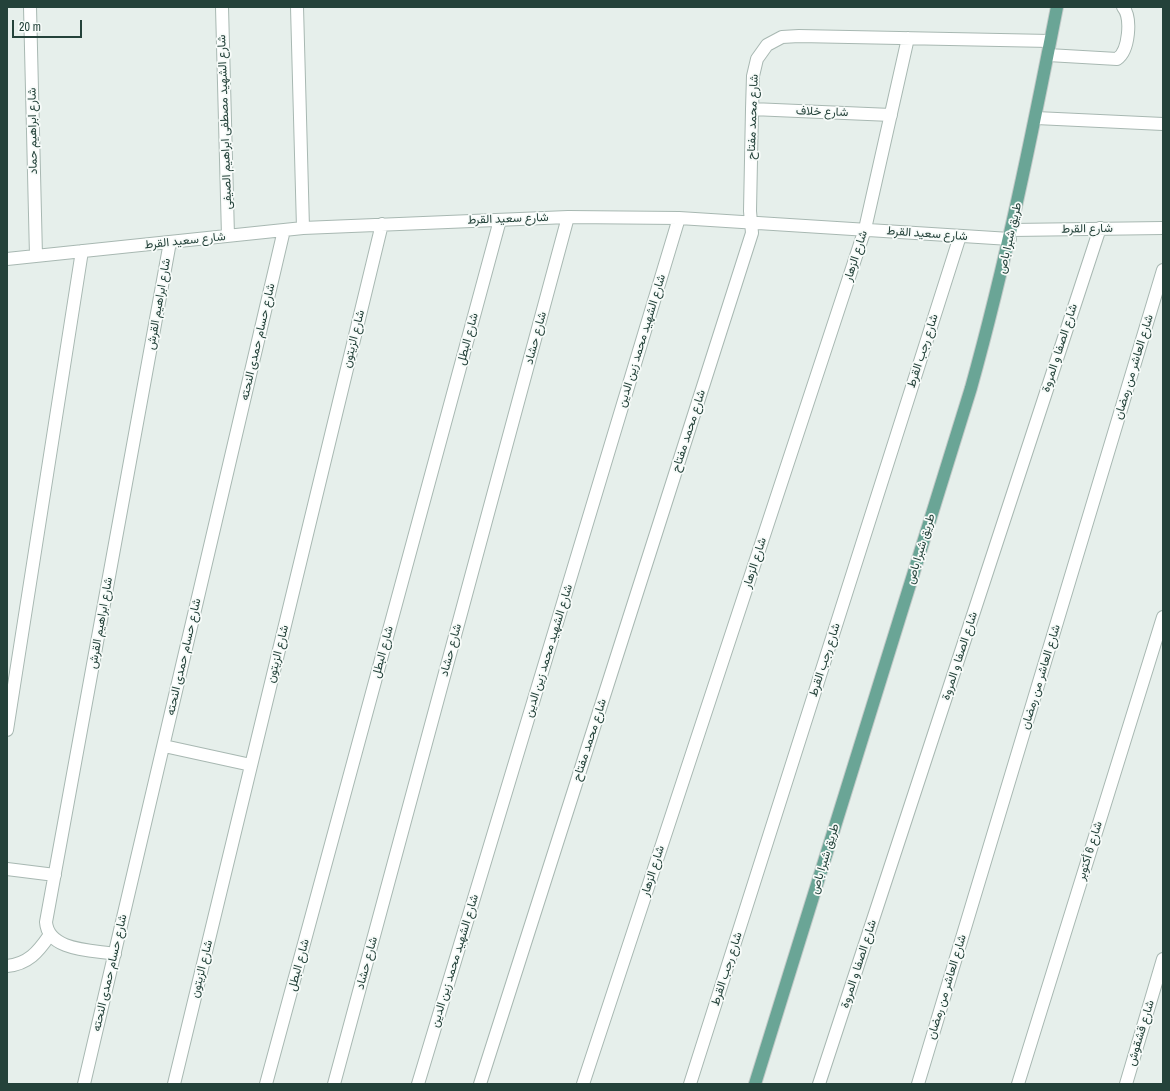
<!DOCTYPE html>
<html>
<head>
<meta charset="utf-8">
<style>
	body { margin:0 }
	#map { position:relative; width:1170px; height:1091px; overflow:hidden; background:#e6efeb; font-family:"Archivo Narrow",sans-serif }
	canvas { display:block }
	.frame { position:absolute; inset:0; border:8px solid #24423a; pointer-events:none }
	.scale { position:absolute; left:12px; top:20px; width:70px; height:18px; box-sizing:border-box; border:2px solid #24423a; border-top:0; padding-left:5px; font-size:12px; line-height:14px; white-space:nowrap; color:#24423a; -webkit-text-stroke:3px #f7fbf9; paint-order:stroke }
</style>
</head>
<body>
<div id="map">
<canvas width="1170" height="1091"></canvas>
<div class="frame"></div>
<div class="scale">20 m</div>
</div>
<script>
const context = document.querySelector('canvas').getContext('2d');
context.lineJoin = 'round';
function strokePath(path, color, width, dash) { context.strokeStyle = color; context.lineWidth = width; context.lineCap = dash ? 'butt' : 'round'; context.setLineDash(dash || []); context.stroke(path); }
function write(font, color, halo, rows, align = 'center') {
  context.font = font + ' "Archivo Narrow",Vazirmatn,sans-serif'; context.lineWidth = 3.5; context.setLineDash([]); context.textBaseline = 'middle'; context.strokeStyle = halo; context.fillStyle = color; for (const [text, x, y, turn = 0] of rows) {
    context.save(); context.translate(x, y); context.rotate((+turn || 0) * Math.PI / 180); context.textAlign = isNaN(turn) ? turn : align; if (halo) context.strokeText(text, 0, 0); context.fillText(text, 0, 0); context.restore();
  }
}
const minor = new Path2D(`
	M30 7 36 256
	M222 7 228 236
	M297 7 303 228
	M1048 55 1117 59C1129 51 1132 18 1123 7
	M752 109 891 115
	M1036 118 1163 124
	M1012 230 1163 228
	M7 259 303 228 568 217 679 218 1010 239
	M7 730 82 251
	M164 746 251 765
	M7 869 55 875
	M115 954C92 950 48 951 46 922L170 242
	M7 966C28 964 38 952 49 936
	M84 1084 284 230
	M174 1084 382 224
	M266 1084 500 220
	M334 1084 568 217
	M418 1084 679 218
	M480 1084 752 233 750 211 752 109 753 76 757 59 767 45 782 37 799 36 1050 41
	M583 1084 865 229 908 38
	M690 1084 960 236
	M819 1084 1100 228
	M918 1084 1163 270
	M1018 1084 1163 617
	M1126 1084 1163 959`);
const major = new Path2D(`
	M755 1084 971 388C1006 262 1032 135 1057 7`);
const streetNames = [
	["شارع خلاف",822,112,2],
	["شارع محمد مفتاح",753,117,-88],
	["شارع الشهيد مصطفى ابراهيم الصيفى",225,122,-92],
	["شارع ابراهيم حماد",33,131,-91],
	["شارع سعيد القرط",508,219,-2],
	["شارع القرط",1087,229,-1],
	["شارع سعيد القرط",927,234,4],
	["طريق شبرا باص",1010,238,-77],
	["شارع سعيد القرط",185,241,-6],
	["شارع الزهار",856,256,-72],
	["شارع ابراهيم القرش",159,304,-80],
	["شارع حشاد",536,338,-75],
	["شارع الزيتون",354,339,-76],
	["شارع البطل",468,339,-75],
	["شارع الشهيد محمد زين الدين",642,341,-73],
	["شارع حسام حمدى النحته",258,342,-77],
	["شارع الصفا و المروة",1060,348,-72],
	["شارع رجب القرط",923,351,-72],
	["شارع العاشر من رمضان",1134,367,-73],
	["شارع محمد مفتاح",689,431,-72],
	["طريق شبرا باص",921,549,-73],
	["شارع الزهار",755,563,-72],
	["شارع ابراهيم القرش",101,623,-80],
	["شارع حشاد",451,650,-75],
	["شارع الشهيد محمد زين الدين",549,651,-73],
	["شارع البطل",383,652,-75],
	["شارع الزيتون",278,654,-76],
	["شارع الصفا و المروة",960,656,-72],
	["شارع حسام حمدى النحته",184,657,-77],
	["شارع رجب القرط",825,660,-72],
	["شارع العاشر من رمضان",1041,677,-73],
	["شارع محمد مفتاح",590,740,-72],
	["شارع 6 أكتوبر",1090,851,-73],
	["طريق شبرا باص",825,859,-73],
	["شارع الزهار",653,871,-72],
	["شارع الشهيد محمد زين الدين",455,961,-73],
	["شارع حشاد",367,963,-75],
	["شارع الصفا و المروة",859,964,-72],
	["شارع البطل",299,965,-75],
	["شارع الزيتون",202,969,-76],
	["شارع رجب القرط",727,969,-72],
	["شارع حسام حمدى النحته",110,973,-77],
	["شارع العاشر من رمضان",947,987,-73],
	["شارع قشقوش",1141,1033,-73]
];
strokePath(minor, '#a8b8b2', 14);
strokePath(major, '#c2cac8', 14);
strokePath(minor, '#fff', 12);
strokePath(major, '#6aa596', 12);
write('12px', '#24423a', '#f7fbf9', streetNames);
</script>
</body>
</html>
